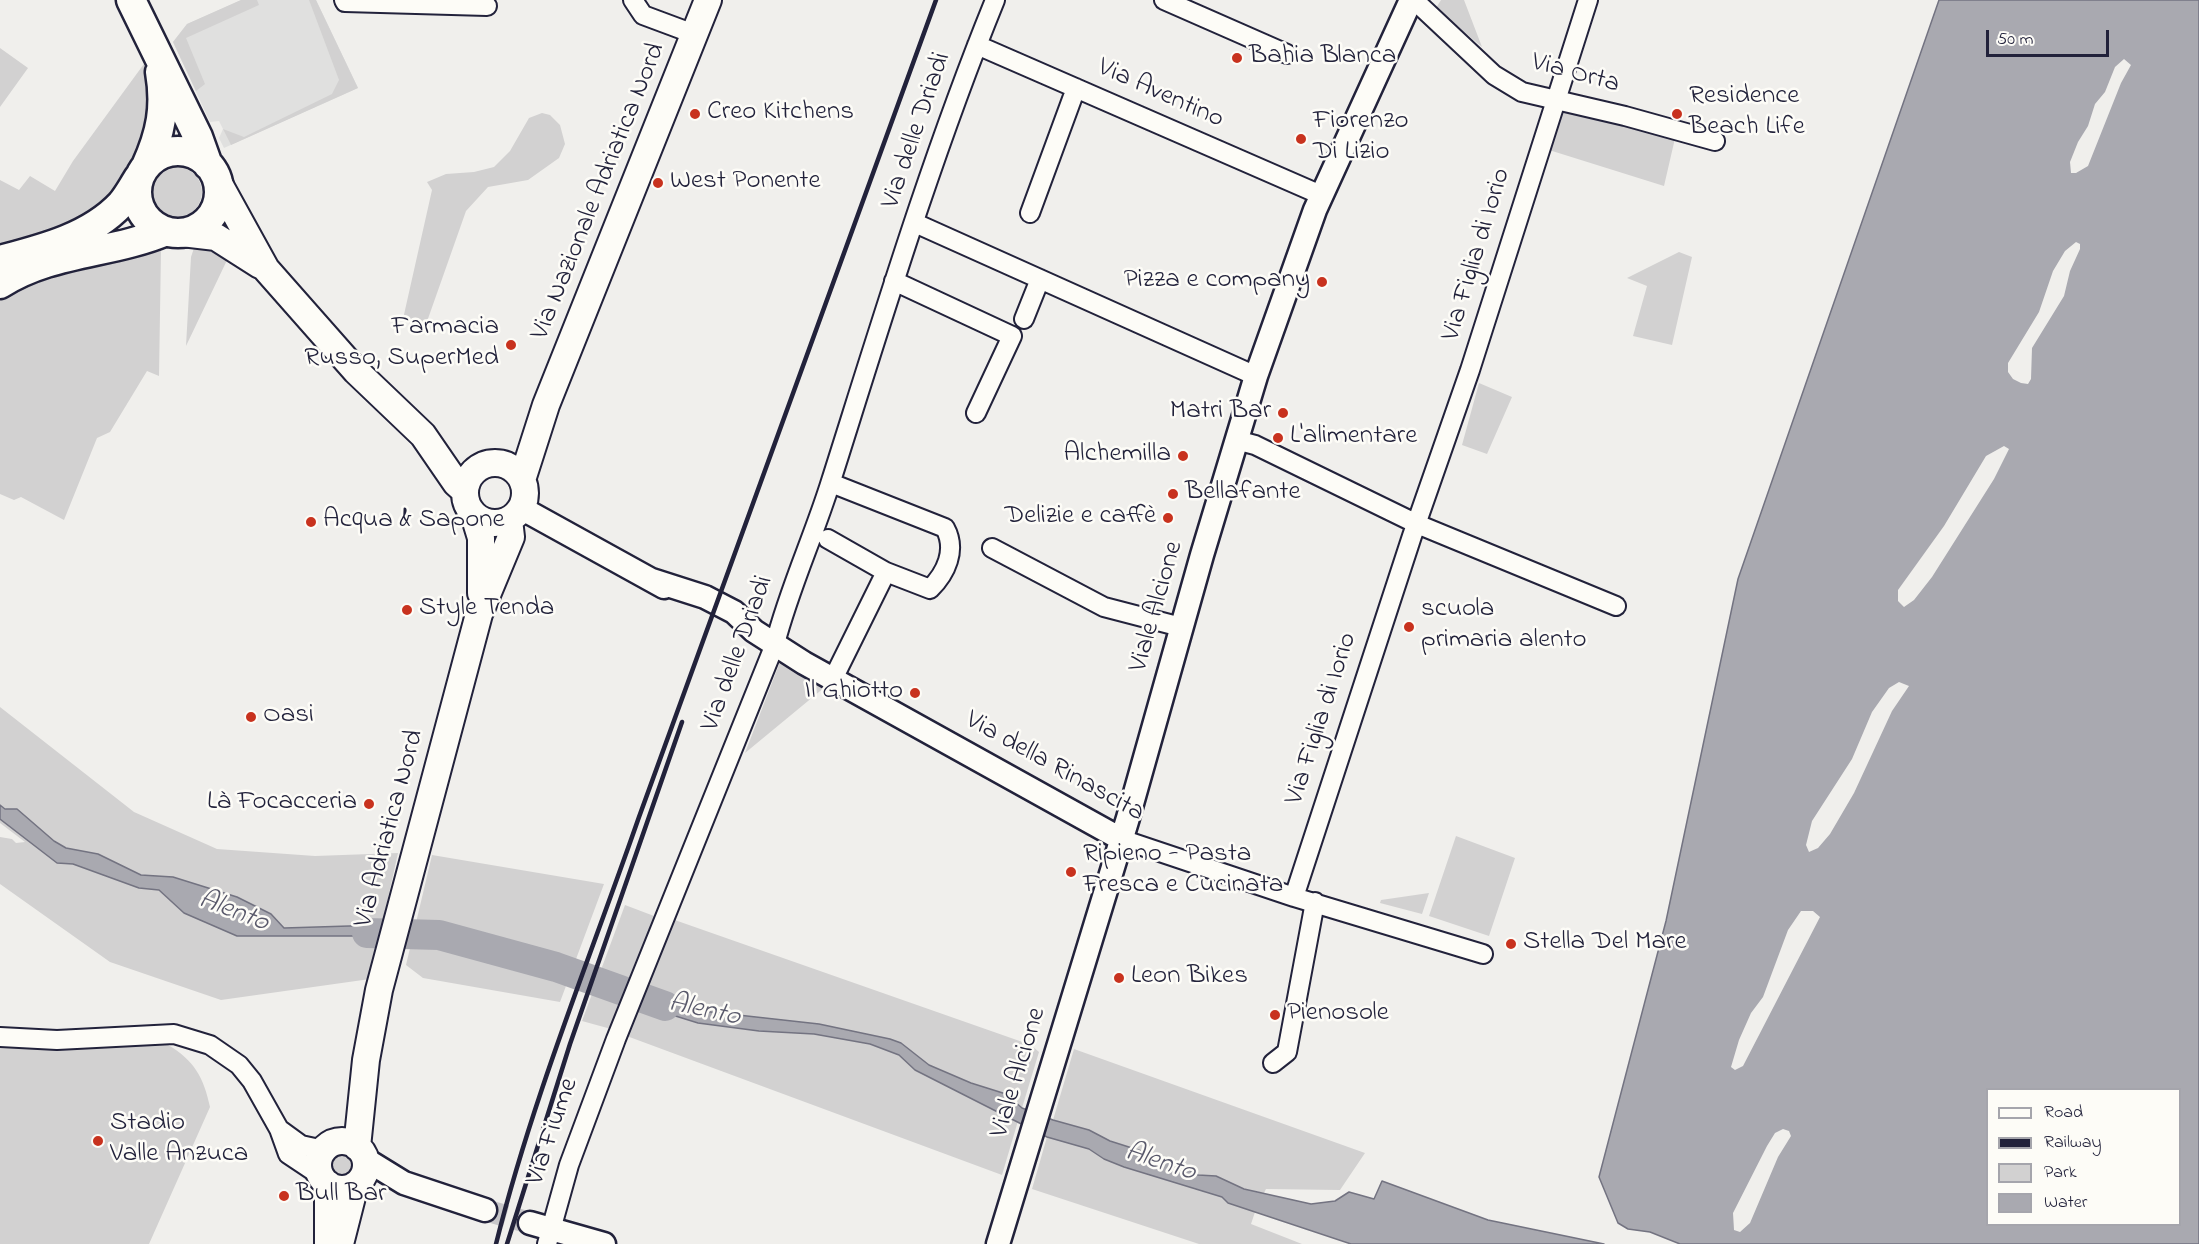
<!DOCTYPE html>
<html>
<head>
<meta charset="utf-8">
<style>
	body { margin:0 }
	#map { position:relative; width:2199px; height:1244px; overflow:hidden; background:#f0efec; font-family:"Indie Flower",sans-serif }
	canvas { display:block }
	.legend { position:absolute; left:1986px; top:1088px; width:195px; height:138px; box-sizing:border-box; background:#fdfcf7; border:2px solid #a5a5ac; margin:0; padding:8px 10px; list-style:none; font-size:18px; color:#22223b }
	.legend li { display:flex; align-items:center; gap:12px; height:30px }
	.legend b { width:30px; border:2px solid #a5a5ac }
	.scale { position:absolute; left:1986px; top:30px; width:123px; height:27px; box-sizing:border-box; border:3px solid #22223b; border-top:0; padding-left:8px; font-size:18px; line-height:21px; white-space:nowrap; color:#22223b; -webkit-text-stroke:4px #fdfcf7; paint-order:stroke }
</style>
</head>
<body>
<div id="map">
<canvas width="2199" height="1244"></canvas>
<ul class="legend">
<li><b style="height:8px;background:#fdfcf7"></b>Road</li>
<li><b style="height:8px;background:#22223b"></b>Railway</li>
<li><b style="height:16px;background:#d2d1d1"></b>Park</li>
<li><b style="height:16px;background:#a9a9b0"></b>Water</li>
</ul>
<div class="scale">50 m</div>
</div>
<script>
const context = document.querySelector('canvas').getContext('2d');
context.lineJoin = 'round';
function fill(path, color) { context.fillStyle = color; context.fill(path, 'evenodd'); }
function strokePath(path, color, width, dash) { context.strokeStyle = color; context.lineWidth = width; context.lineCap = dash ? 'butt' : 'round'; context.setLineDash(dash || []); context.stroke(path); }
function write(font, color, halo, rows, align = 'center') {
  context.font = font + ' "Indie Flower",sans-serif'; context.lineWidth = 5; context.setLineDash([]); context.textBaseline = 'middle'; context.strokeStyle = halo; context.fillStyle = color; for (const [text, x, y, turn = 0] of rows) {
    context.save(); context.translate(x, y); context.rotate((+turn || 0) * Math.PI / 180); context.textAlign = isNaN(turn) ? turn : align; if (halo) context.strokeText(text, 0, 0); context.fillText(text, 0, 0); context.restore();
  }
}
const built = new Path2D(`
	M241 0H316L358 88 224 148 219 138 223 129 219 121 210 122 173 42 187 24Z`);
const green = new Path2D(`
	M241 0H257L259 5 186 38 205 84 196 91 173 42 187 24Z
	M309 0H316L358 88 231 145 223 129 244 137 332 94 339 80Z
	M1441 0H1464L1482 47 1436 8Z
	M0 48 28 68 0 107Z
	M149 57 154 86 145 148 112 196 80 220 40 238 0 247V180L19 190 30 176 55 191 73 161Z
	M1565 102 1676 134 1664 186 1549 150Z
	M542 113 550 115 560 125 565 144 559 158 528 180 488 187 466 211 424 330 403 319 432 190 427 182 446 174 474 172 494 167 510 151 529 118Z
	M152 192a25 25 0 1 1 50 0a25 25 0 1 1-50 0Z
	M152 242 161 250 159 376 147 371 110 432 97 438 64 520 21 497 14 500 0 494V292Z
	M204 245 229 256 186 346 191 257 194 248Z
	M1679 252 1692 257 1672 345 1633 336 1647 286 1627 278Z
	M1479 383 1512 397 1487 454 1462 445Z
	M780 662 825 687 745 753Z
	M0 707 134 812 217 849 315 856 398 853 382 925 284 928 271 914 237 897 173 877 141 875 98 854 66 848 0 805Z
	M0 819 57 863 73 864 139 888 159 890 184 913 237 936H381L370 979 221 1000 110 962 0 884V837L12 839 16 843 25 842 0 823Z
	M1456 836 1515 858 1489 936 1429 916Z
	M432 855 604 884 560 1002 423 978 406 965Z
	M1429 893 1422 914 1380 903 1381 900Z
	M625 905 654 916 611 1029 582 1021Z
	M669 918 1031 1045 1039 1052 1022 1108 1006 1094 971 1083 929 1065 901 1043 890 1039 818 1024 702 1011 643 989Z
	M637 1004 698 1023 759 1031 814 1034 870 1044 899 1055 915 1070 1018 1121 1002 1175 624 1035Z
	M0 1038 39 1044 168 1045C194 1060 204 1078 210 1107L149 1244H0Z
	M1074 1049 1365 1153 1340 1190 1266 1189 1264 1193 1244 1189 1216 1176 1198 1175 1176 1162 1110 1141 1089 1130 1053 1120Z
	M1047 1137 1089 1149 1104 1159 1124 1167 1222 1197 1228 1203 1255 1212 1251 1224 1302 1244H1199L1032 1189Z
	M331 1166a11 11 0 1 1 22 0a11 11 0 1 1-22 0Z`);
const water = new Path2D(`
	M1939 0H2199V1244H1680L1650 1232 1628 1229 1618 1223 1599 1177 1666 921 1738 579ZM1988 1090H2180V1224H1988Z
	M0 805 5 809H17L54 841 66 848 98 854 141 875 173 877 237 897 271 914 284 928 382 925 381 936H237L184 913 159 890 139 888 73 864 57 863 0 819Z
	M602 970 628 984 623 998 595 988Z
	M643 989 702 1011 819 1024 890 1039 901 1043 929 1065 971 1083 1006 1094 1022 1108 1053 1120 1089 1130 1110 1141 1176 1162 1198 1175 1216 1176 1244 1189 1311 1204 1335 1201 1349 1192 1374 1199 1382 1181 1488 1220 1604 1244H1351L1228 1203 1222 1197 1124 1167 1104 1159 1089 1149 1047 1137 915 1070 899 1055 870 1044 814 1034 759 1031 698 1023 637 1004Z`);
const pier = new Path2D(`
	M2124 59 2131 65 2121 83 2088 166 2076 173H2071L2070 162 2078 142 2088 126 2095 104 2105 92 2115 67Z
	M2076 242 2080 244V249L2070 271 2064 296 2032 348 2031 379 2028 384 2021 383 2013 379 2008 372V363L2039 312 2053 271 2065 251Z
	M2004 446 2009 449 1994 479 1932 577 1914 600 1904 607 1898 601V590L1944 526 1986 456Z
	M1899 682 1909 686 1892 711 1854 793 1830 834 1818 848 1809 852 1806 845 1812 821 1852 759 1872 712 1889 688Z
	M1801 911H1813L1820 917 1743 1066 1735 1070 1731 1067 1739 1040 1751 1013 1763 997 1788 930Z
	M1783 1129 1789 1131 1791 1136 1778 1157 1750 1223 1740 1232 1734 1230 1733 1213 1767 1146 1775 1133Z`);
const river = new Path2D(`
	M367 933 439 935 556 967 665 1006`);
const tertiaryTunnel = new Path2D(`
	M485 1210 530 1223`);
const minor = new Path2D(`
	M344 0 345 2 487 6
	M633 0 643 15 694 34
	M1164 0 1287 54
	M1414 0 1494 75 1522 92 1625 116 1715 141
	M977 45 1321 195
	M1030 213 1076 88
	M915 223 1256 376
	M894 281 1012 336 976 413
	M1024 319 1040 279
	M1236 440 1255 445 1417 524 1616 606
	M828 539 886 572 930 589C946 573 957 550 945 528L831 483
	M992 548 1104 607 1181 627
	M833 679 886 572
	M1121 839 1294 897 1483 954
	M1294 897 1412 536 1470 370 1588 0
	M0 1037 57 1040 174 1034 210 1045 239 1065 252 1081 279 1129 288 1154 321 1176
	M1273 1063 1287 1052 1315 902
	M279 1129 301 1145 324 1150
	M547 1244 569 1165 616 1039 775 644C789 589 814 536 831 481 882 320 931 157 995 0`);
const tertiary = new Path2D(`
	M521 508 664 587
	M652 580 705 597 734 612 754 631 804 663 1121 839
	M365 1159 404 1183 485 1210
	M530 1223 604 1244
	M998 1244 1128 818 1202 555 1256 376 1315 210 1411 0`);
const secondary = new Path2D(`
	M218 182 266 269 356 371 423 435 456 483 465 491
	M182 233 216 237 260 265
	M465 493a30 30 0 1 1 60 0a30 30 0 1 1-60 0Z
	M522 480 546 405 708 0
	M474 515 481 538V593
	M318 1165a24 24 0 1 1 48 0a24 24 0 1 1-48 0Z
	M357 1147 366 1060 379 990 479 614 511 537 509 520
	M328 1184V1244
	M340 1244 355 1185`);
const primary = new Path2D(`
	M131 0 198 137 208 165
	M137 192a41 41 0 1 1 82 0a41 41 0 1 1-82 0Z
	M146 166C161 133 166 107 160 72
	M0 260C42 249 90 237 121 204 128 196 133 186 139 177
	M0 284C51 251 112 254 166 231`);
const rail = new Path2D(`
	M496 1244C532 1099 590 958 639 817 736 544 836 272 936 0
	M507 1244 570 1044 682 722`);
const markers = [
	[1237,58,6,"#c8321e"],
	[695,114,6,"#c8321e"],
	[1677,114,6,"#c8321e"],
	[1301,139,6,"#c8321e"],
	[658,183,6,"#c8321e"],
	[1322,282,6,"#c8321e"],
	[511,345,6,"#c8321e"],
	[1283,413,6,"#c8321e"],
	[1278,438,6,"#c8321e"],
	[1183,456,6,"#c8321e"],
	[1173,494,6,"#c8321e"],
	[1168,518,6,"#c8321e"],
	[311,522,6,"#c8321e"],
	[407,610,6,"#c8321e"],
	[1409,627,6,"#c8321e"],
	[915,693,6,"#c8321e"],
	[251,717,6,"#c8321e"],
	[369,804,6,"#c8321e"],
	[1071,872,6,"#c8321e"],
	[1511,944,6,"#c8321e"],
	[1119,978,6,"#c8321e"],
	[1275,1015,6,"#c8321e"],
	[98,1141,6,"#c8321e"],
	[284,1196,6,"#c8321e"]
];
const poiNames = [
	["Bahia Blanca",1249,58],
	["Residence",1689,98],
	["Beach Life",1689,129],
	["Creo Kitchens",707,114],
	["Fiorenzo",1313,123],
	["Di Lizio",1313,154],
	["West Ponente",670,183],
	["Pizza e company",1310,282,"right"],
	["Farmacia",499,329,"right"],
	["Russo, SuperMed",499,360,"right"],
	["Matri Bar",1271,413,"right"],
	["L'alimentare",1290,438],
	["Alchemilla",1171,456,"right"],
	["Bellafante",1185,494],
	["Delizie e caffè",1156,518,"right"],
	["Acqua & Sapone",323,522],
	["Style Tenda",419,610],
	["scuola",1421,611],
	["primaria alento",1421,642],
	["Il Ghiotto",903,693,"right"],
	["Oasi",263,717],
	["Là Focacceria",357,804,"right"],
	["Ripieno - Pasta",1083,856],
	["Fresca e Cucinata",1083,887],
	["Stella Del Mare",1523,944],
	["Leon Bikes",1131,978],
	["Pienosole",1287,1015],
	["Stadio",110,1125],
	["Valle Anzuca",110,1156],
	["Bull Bar",296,1196]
];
const streetNames = [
	["Via Orta",1575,75,15],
	["Via Aventino",1160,95,24],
	["Via delle Driadi",918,131,-71],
	["Via Nazionale Adriatica Nord",600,192,-68],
	["Via Figlia di Iorio",1478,255,-73],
	["Viale Alcione",1158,607,-74],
	["Via delle Driadi",739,654,-70],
	["Via Figlia di Iorio",1323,719,-72],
	["Via della Rinascita",1054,768,29],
	["Via Adriatica Nord",391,829,-75],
	["Viale Alcione",1020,1073,-73],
	["Via Fiume",554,1132,-71]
];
const waterNames = [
	["Alento",233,913,21],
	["Alento",704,1012,12],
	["Alento",1160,1164,18]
];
fill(built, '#e0e0df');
fill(green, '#d2d1d1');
fill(water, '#a9a9b0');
strokePath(water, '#737381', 1.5);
fill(pier, '#f0efec');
strokePath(river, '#a9a9b0', 30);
strokePath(tertiaryTunnel, '#c7c6c9', 22, [22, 11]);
strokePath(minor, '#22223b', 22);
strokePath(tertiary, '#22223b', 27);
strokePath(secondary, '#22223b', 30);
strokePath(primary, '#22223b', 33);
strokePath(minor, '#fdfcf7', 18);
strokePath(tertiary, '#fdfcf7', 22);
strokePath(secondary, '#fdfcf7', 26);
strokePath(primary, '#fdfcf7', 28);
strokePath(rail, '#22223b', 4.5);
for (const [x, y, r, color] of markers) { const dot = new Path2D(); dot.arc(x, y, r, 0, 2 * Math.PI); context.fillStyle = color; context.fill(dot); strokePath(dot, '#fdfcf7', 2); }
write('27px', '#22223b', '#fdfcf7', poiNames, 'left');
write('27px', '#22223b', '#fdfcf7', streetNames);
write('italic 28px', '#58586a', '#fdfcf7', waterNames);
</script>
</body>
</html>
